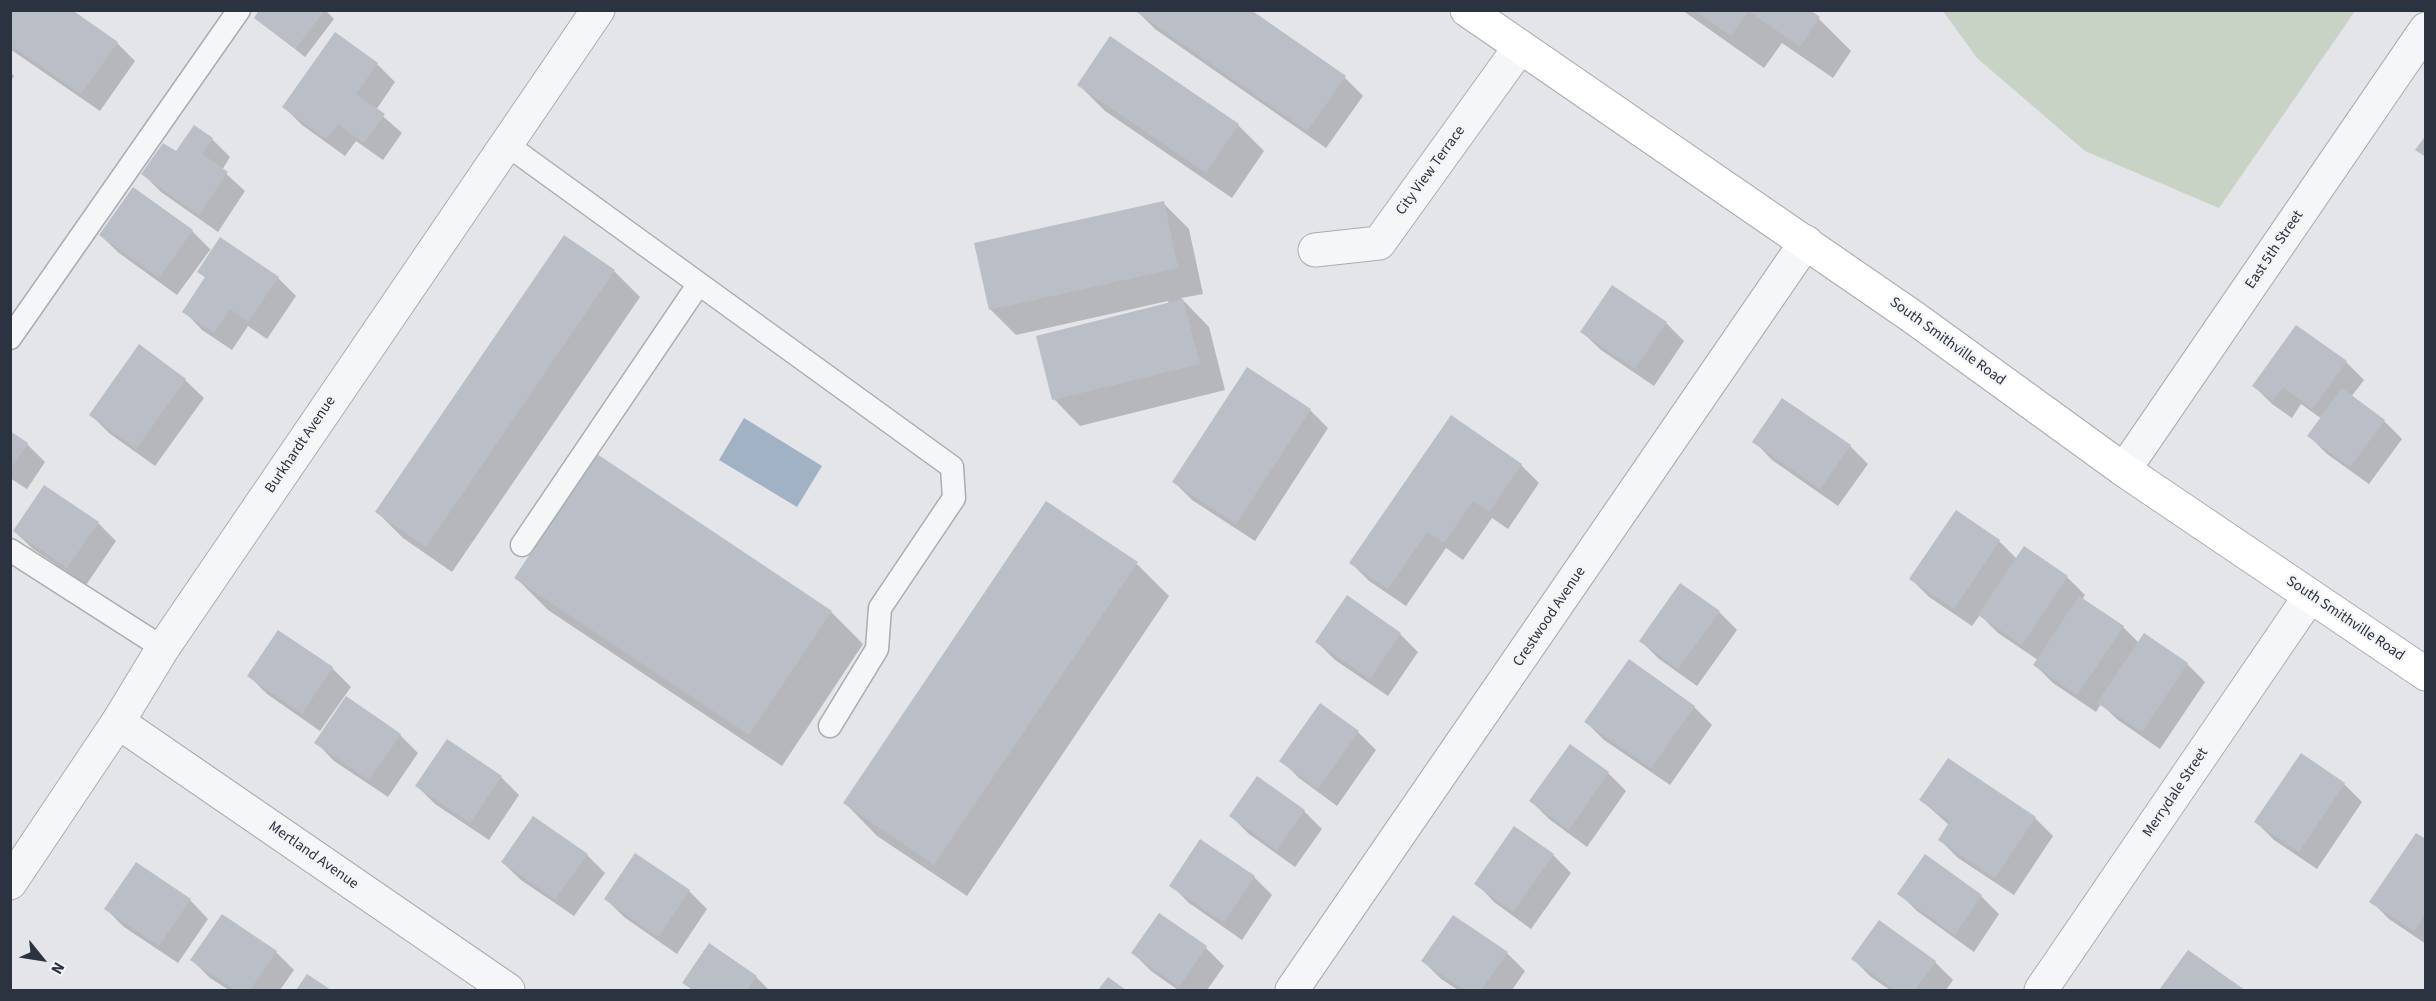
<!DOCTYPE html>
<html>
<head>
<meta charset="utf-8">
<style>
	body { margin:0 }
	#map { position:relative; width:2436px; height:1001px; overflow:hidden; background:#e3e5e9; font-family:"Source Sans 3",sans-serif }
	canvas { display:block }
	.frame { position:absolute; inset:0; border:12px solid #2c3340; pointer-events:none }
	.north { position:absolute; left:12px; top:929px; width:60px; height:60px; -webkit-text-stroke:4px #f2f4f7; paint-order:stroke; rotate:120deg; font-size:16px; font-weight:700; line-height:24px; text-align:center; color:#2c3340 }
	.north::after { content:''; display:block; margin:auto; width:21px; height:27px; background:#2c3340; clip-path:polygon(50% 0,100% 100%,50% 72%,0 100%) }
</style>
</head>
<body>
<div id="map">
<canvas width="2436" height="1001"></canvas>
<div class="frame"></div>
<div class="north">N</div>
</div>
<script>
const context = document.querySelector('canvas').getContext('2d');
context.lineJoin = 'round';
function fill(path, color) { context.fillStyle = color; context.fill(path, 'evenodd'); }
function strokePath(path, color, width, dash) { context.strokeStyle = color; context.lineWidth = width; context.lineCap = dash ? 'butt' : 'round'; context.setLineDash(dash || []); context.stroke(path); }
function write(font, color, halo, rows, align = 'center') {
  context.font = font + ' "Source Sans 3",sans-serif'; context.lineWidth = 4.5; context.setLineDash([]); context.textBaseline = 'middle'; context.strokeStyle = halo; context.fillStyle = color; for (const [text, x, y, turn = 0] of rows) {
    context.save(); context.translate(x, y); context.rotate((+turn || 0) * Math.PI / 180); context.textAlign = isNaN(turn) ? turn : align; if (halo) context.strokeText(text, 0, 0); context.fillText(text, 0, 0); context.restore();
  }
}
const green = new Path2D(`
	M1943 11H2355L2219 208 2085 151 1977 58Z`);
const water = new Path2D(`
	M744 418 822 466 797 507 719 460Z`);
const shadow = new Path2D(`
	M10 10 117 43 135 61 100 111 10 49Z
	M261 10H325L334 19 305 57 256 18Z
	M1682 10H1807L1819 19 1851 51 1833 78 1782 43 1764 68Z
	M1137 11 1345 78 1363 96 1326 148 1155 29Z
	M335 34 377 64 395 82 376 110 402 133 383 160 356 141 345 156 302 125 284 107Z
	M10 72 14 76 10 82Z
	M1079 85 1238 125 1264 151 1232 198 1105 111Z
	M212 139 230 157 222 170 245 191 218 232 161 192 143 174 176 153Z
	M133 189 192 231 212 251 278 278 296 296 267 339 248 326 232 350 202 330 184 311 206 278 199 272 212 251 210 250 177 295 119 253 100 235Z
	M1163 203 1189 229 1203 294 1181 298 1209 327 1225 390 1080 426 1054 399 1169 304 1168 301 1016 335 990 309Z
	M614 271 640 297 452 572 403 538 377 512Z
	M1613 287 1666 323 1684 341 1654 386 1601 350 1582 332Z
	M139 346 185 380 204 398 155 466 109 433 91 415Z
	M2346 362 2364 380 2351 397 2384 421 2402 439 2369 484 2327 454 2309 436 2322 419 2301 404 2292 418 2272 404 2254 386Z
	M1248 369 1310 410 1328 428 1255 541 1192 500 1174 482Z
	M1452 417 1521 465 1539 483 1508 529 1492 518 1463 560 1446 548 1406 606 1369 581 1351 563Z
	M10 433 27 444 45 462 27 489 10 478Z
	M1754 441 1850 446 1868 464 1838 506 1772 460Z
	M98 523 116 541 86 585 33 549 14 531Z
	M1999 541 2017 559 2067 577 2085 595 2082 600 2123 627 2139 643 2187 664 2205 682 2160 749 2118 720 2101 704 2096 712 2053 683 2035 665 2038 660 1998 633 1980 615 1972 626 1929 597 1911 579Z
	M1137 564 1169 596 967 896 877 836 845 803Z
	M516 578 831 612 863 644 782 766 548 610Z
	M1719 612 1737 630 1697 686 1659 659 1641 641Z
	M279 632 332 668 351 687 320 731 267 694 249 676Z
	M1400 634 1418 652 1388 696 1335 660 1317 642Z
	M1629 661 1694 707 1712 725 1670 785 1604 740 1586 722Z
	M1358 732 1376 750 1337 806 1299 778 1281 760Z
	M400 735 418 753 388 797 334 761 316 742Z
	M448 741 501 777 519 795 489 840 435 804 417 786Z
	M1608 773 1626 791 1587 847 1549 819 1531 801Z
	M2344 784 2362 802 2317 869 2274 840 2256 822Z
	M1921 800 2035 818 2053 836 2014 895 1958 858 1940 840 1949 825Z
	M1304 811 1322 829 1295 867 1249 834 1231 816Z
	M1201 841 1254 877 1272 895 1242 940 1189 903 1171 885Z
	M2426 841V944L2389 919 2371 901Z
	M587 855 605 873 574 916 521 880 502 862Z
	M1553 855 1571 873 1531 929 1494 902 1476 883Z
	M1925 856 1981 896 1999 914 1974 952 1917 911 1899 893Z
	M689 891 707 909 677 954 624 917 606 899Z
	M190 900 208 919 178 963 124 927 106 909Z
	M1206 948 1224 966 1207 990H1178L1151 971 1133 953Z
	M276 952 294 970 280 990H229L210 978 192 960Z
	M2188 952 2242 990H2161Z
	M1507 953 1525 971 1512 990H1458L1441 979 1423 961Z
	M1853 959 1935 962 1953 980 1946 990H1890L1871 977Z
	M756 977 769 990H692L684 982Z`);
const building = new Path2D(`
	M10 10H72L118 42 81 94 10 45Z
	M259 10H325L295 49 254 18Z
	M1134 10H1251L1346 76 1307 131Z
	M1694 10H1810L1820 17 1800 47 1749 11 1731 36Z
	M335 32 378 63 356 94 385 114 364 143 338 124 326 139 282 107Z
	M1110 36 1239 124 1206 173 1077 85Z
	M194 125 213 138 202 154 228 172 199 215 141 174 163 143 176 151Z
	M2426 135V157L2415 150Z
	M133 187 193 230 159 278 99 235Z
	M1164 201 1178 268 989 310 974 243Z
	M564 235 615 270 426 547 375 512Z
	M220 237 279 277 248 322 230 309 214 333 182 312 205 277 197 272Z
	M1612 285 1667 322 1635 369 1580 332Z
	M1183 299 1200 364 1052 400 1036 336Z
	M2296 325 2347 361 2312 409 2283 387 2273 401 2252 386Z
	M139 344 186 379 136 449 89 415Z
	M1247 367 1311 409 1236 524 1172 482Z
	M2342 388 2385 420 2350 467 2307 436Z
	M1782 398 1851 445 1820 489 1752 442Z
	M1451 415 1522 464 1489 512 1473 501 1444 543 1427 532 1388 589 1349 563Z
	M10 431 28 443 10 470Z
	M597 454 832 611 749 735 514 578Z
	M44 485 99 522 67 568 13 531Z
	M1046 501 1138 562 934 865 843 803Z
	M1956 510 2000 540 1954 609 1909 579Z
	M2024 546 2068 576 2022 645 1978 615Z
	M1680 583 1720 611 1678 669 1639 641Z
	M1347 595 1401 633 1370 679 1315 642Z
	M2079 596 2124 626 2077 695 2033 665Z
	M278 630 333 667 302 714 247 676Z
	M2144 633 2188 663 2142 732 2097 703Z
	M1629 659 1695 706 1651 768 1584 722Z
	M346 696 401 734 369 780 314 743Z
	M1320 703 1359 731 1318 789 1279 761Z
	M447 739 502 776 470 823 415 786Z
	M1570 744 1609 772 1569 830 1529 801Z
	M2301 753 2345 783 2299 852 2254 822Z
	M1948 758 2036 817 1995 878 1938 840 1950 821 1919 800Z
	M1257 776 1305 810 1277 850 1229 816Z
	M533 816 588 854 555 899 501 862Z
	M1514 826 1554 854 1513 912 1474 884Z
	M2416 833 2426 839V914L2414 931 2369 902Z
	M1200 839 1255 876 1224 923 1169 886Z
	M635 853 690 890 658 937 604 899Z
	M1925 854 1982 895 1955 935 1897 894Z
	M136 862 191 899 159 946 104 909Z
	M1159 913 1207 946 1179 987 1131 953Z
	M222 914 277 951 250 990H235L190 960Z
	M1453 915 1508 952 1481 990H1464L1421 961Z
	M1879 920 1936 961 1915 990H1895L1851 959Z
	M709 943 757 976 747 990H693L682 983Z
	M2188 950 2245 990H2159Z
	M307 974 331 990H296Z
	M1108 977 1126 990H1098Z`);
const service = new Path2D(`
	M506 144 952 467 954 498 880 608 877 649 830 726
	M10 338 239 10
	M522 545 698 285
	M10 550 163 648`);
const minor = new Path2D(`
	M1315 250 1379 243 1520 47
	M2124 470 2426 29
	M118 722 508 990
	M1292 990C1465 742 1634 491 1806 242
	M2041 990 2310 596`);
const tertiary = new Path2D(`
	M10 883 118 722 163 648 598 10`);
const secondary = new Path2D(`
	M1467 10 1913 317 2124 470 2426 674`);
const streetNames = [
	["City View Terrace",1431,171,-54],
	["East 5th Street",2275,250,-56],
	["South Smithville Road",1947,342,36],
	["Burkhardt Avenue",301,445,-56],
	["Crestwood Avenue",1550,617,-56],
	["South Smithville Road",2345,619,34],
	["Merrydale Street",2176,793,-56],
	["Mertland Avenue",313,856,35]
];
fill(green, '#c8d2c5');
fill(water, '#a2b2c5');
fill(shadow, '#0003');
fill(building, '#babec6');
strokePath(service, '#a8acb3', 25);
strokePath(minor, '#a8acb3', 35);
strokePath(tertiary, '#a8acb3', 35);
strokePath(secondary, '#a8acb3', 35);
strokePath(service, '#f5f6f8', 22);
strokePath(minor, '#f5f6f8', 33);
strokePath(tertiary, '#f5f6f8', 33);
strokePath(secondary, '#fff', 33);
write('15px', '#2c3340', '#f2f4f7', streetNames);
</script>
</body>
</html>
